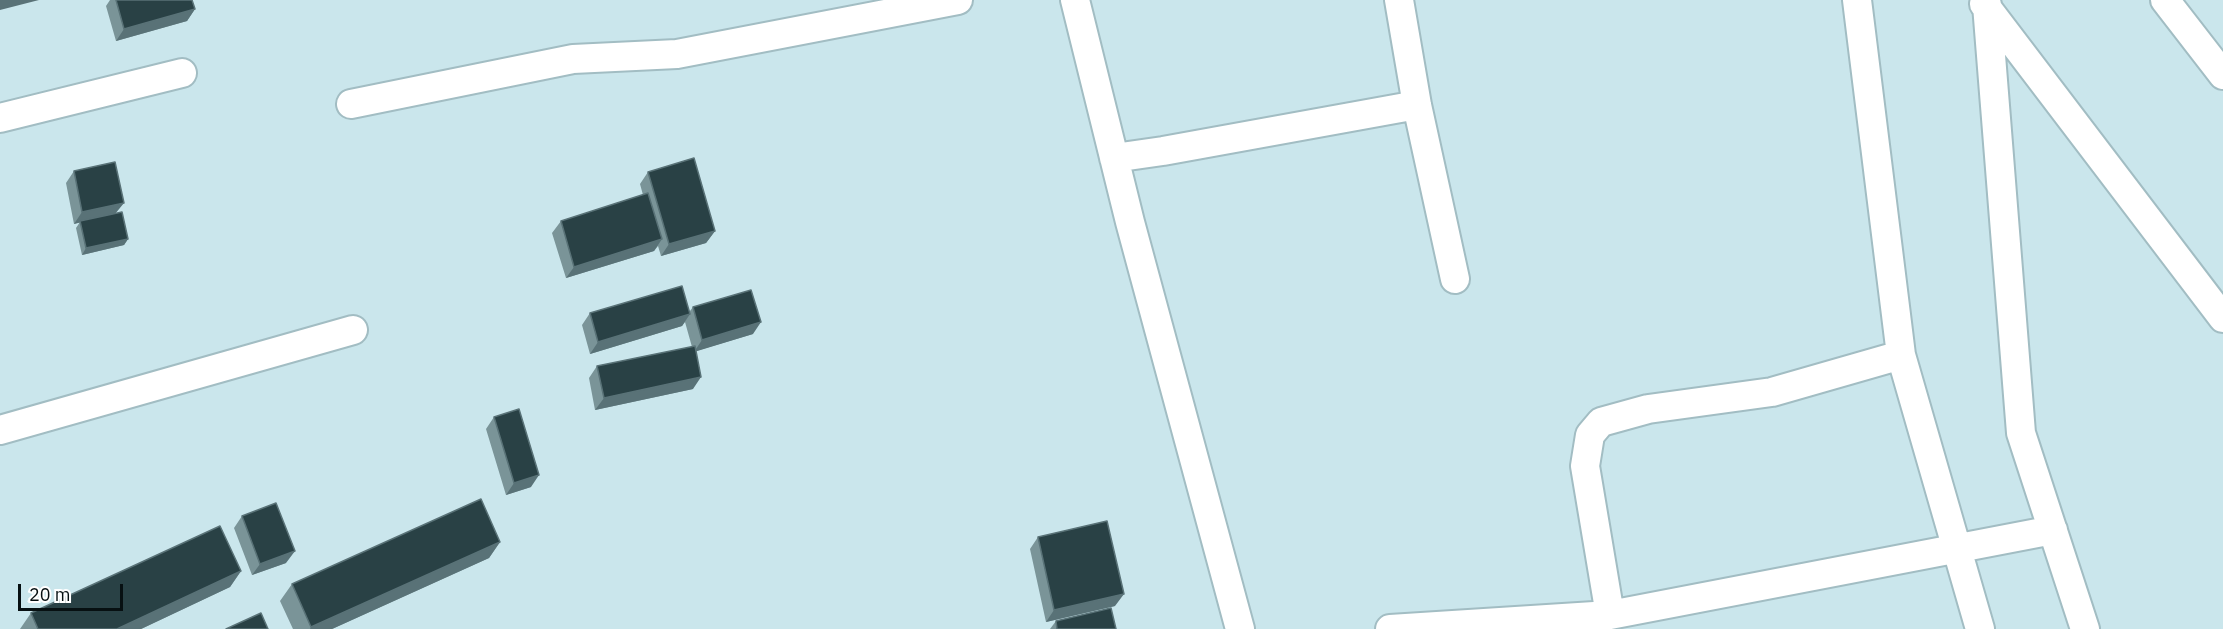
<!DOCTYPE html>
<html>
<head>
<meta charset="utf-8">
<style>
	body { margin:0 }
	#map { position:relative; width:2223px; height:629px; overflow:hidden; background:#cae6ec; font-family:"IBM Plex Sans",sans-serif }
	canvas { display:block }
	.scale { position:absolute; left:18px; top:584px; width:105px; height:27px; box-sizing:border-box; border:3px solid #071012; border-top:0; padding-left:8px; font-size:18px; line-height:21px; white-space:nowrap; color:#071012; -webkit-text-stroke:4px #fff; paint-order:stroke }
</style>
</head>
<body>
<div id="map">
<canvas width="2223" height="629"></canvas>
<div class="scale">20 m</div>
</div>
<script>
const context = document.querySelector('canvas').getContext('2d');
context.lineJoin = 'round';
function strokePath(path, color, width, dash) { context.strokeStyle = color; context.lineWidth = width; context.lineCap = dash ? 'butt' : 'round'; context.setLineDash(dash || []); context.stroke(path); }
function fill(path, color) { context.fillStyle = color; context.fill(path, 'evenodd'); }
const street = new Path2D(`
	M1075 0 1130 222 1240 629
	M1399 0 1417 105 1455 279
	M1857 0 1901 355 1980 629
	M2165 0 2223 75
	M1984 4 2223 318
	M1987 5 2021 433 2085 629
	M351 104 573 59 677 54 958 0
	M0 118 182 73
	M1114 158 1163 151 1417 105
	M0 430 353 330
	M1610 615 1585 466 1590 435 1601 422 1648 409 1772 392 1901 355
	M1390 629 1610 615 2053 530`);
const wall = new Path2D(`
	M110 0H192L195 9 187 21 116 41 106 6Z
	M74 171 116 214 128 239 124 245 82 255 76 228 80 222 74 224 66 183Z
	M648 172 715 231 706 243 661 256 658 246 654 251 566 278 552 233 561 221 643 195 640 184Z
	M693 307 753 334 696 351 693 389 595 410 589 378 597 366 692 347 685 322 682 326 590 354 582 325 590 313 690 311Z
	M494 417 531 487 506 495 486 429Z
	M242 516 286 563 252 575 234 528Z
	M1038 537 1115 606 1046 622 1030 549Z
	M500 542 489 558 332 629H293L280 601 292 584Z
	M241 571 230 587 141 629H20L31 613Z
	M1056 621 1116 629H1050Z`);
const shadedWall = new Path2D(`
	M0 0H39L0 10Z
	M195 9 187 21 116 41 124 29Z
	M124 203 115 214 74 224 82 212Z
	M715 231 706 243 661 256 669 244Z
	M128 239 124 245 82 255 86 248Z
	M662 239 654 251 566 278 574 267Z
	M690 314 682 326 590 354 598 342Z
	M761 322 753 334 694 352 702 340Z
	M701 377 693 389 595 410 604 398Z
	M539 475 531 487 506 495 514 483Z
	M500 542 489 558 332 629H310L311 627Z
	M295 551 286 563 252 575 260 564Z
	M241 571 230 587 141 629H117Z
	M1124 594 1115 606 1046 622 1054 610Z`);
const building = new Path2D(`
	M116 0H192L195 9 124 29Z
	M694 158 715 231 669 244 648 172Z
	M115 162 124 203 82 212 74 171Z
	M648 193 662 239 574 267 561 221Z
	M122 212 128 239 86 248 80 221Z
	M682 286 690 314 598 342 590 313Z
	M751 290 761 322 702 340 693 307Z
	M695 346 701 377 604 398 597 366Z
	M519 409 539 475 514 483 494 417Z
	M481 499 500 542 311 627 292 584Z
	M276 503 295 551 260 564 242 516Z
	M1107 521 1124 594 1054 610 1038 537Z
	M220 526 241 571 117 629H38L31 613Z
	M1111 608 1116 629H1057L1056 621Z
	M261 613 268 629H226Z`);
strokePath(street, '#a2bdc3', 32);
strokePath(street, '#fff', 28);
fill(wall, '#7a9498');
fill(shadedWall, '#597277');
fill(building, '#294145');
strokePath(building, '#597277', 1.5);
</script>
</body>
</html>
